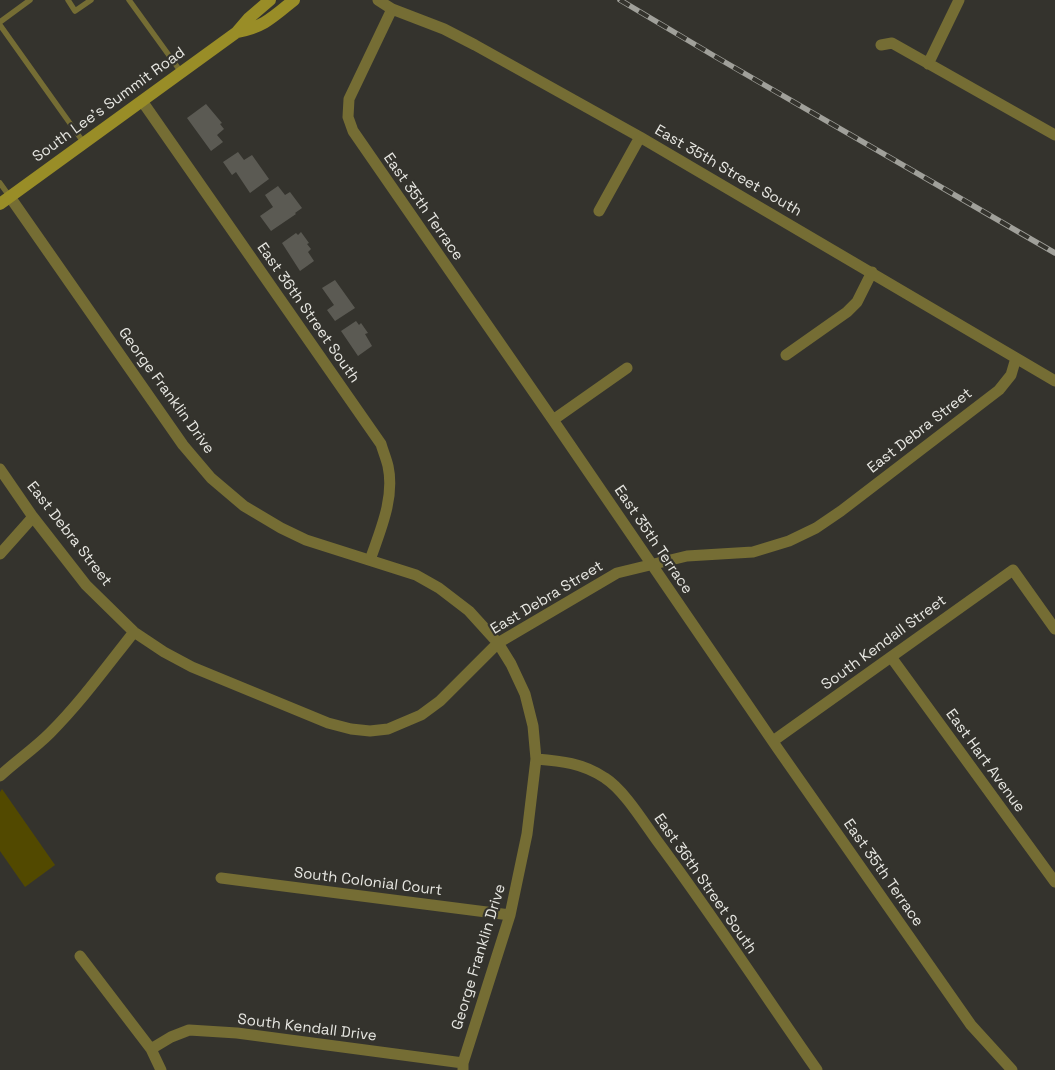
<!DOCTYPE html>
<html>
<head>
<meta charset="utf-8">
<style>
	body { margin:0 }
	canvas { display:block; background:#34332d }
</style>
</head>
<body>
<canvas width="1055" height="1070"></canvas>
<script>
const context = document.querySelector('canvas').getContext('2d');
context.lineJoin = 'round';
function fill(path, color) { context.fillStyle = color; context.fill(path, 'evenodd'); }
function strokePath(path, color, width, dash) { context.strokeStyle = color; context.lineWidth = width; context.lineCap = dash ? 'butt' : 'round'; context.setLineDash(dash || []); context.stroke(path); }
function write(font, color, halo, rows, align = 'center') {
  context.font = font + ' "Space Grotesk",sans-serif'; context.lineWidth = 4.5; context.setLineDash([]); context.textBaseline = 'middle'; context.strokeStyle = halo; context.fillStyle = color; for (const [text, x, y, turn = 0] of rows) {
    context.save(); context.translate(x, y); context.rotate((+turn || 0) * Math.PI / 180); context.textAlign = isNaN(turn) ? turn : align; if (halo) context.strokeText(text, 0, 0); context.fillText(text, 0, 0); context.restore();
  }
}
const green = new Path2D(`
	M2 789 55 865 25 887 0 851V792Z`);
const building = new Path2D(`
	M206 104 222 123 220 124 224 129 217 135 223 142 211 151 187 118Z
	M238 152 244 160 252 155 269 179 250 193 236 172 232 175 223 162Z
	M278 186 285 195 290 192 302 208 295 213 296 214 271 231 260 216 273 207 265 195Z
	M301 232 309 243 307 244 311 249 308 252 314 261 300 271 282 243 296 233 298 235Z
	M335 280 355 308 335 321 327 310 334 305 322 288Z
	M356 321 359 325 361 323 368 333 365 334 372 346 358 356 341 331Z`);
const service = new Path2D(`
	M68 0 75 11 91 0
	M129 0 181 72
	M0 22 30 0
	M0 25 84 143
	M0 183 10 197`);
const minor = new Path2D(`
	M378 0 392 9 444 29 475 45 640 137 1055 381
	M392 9 349 99 348 117 353 131 553 420 778 749 971 1025 1012 1070
	M881 45 892 43 1055 135
	M928 64 959 0
	M142 101 381 444C383 451 386 458 388 466 395 498 380 531 370 560
	M10 197 183 445 211 478 244 506 281 528 306 540 416 575 439 588 469 611 498 643 511 664 525 694 533 726 536 759 527 834 510 915 463 1063V1070
	M599 211 640 137
	M786 355 847 312 857 302 872 272
	M553 420 627 368
	M0 469 33 517 86 585 134 632 164 652 192 667 328 723 351 729 370 731 388 729 421 715 440 701 498 643 617 573 687 556 753 552 789 541 816 528 841 511 999 390 1011 375 1016 358
	M0 554 33 517
	M891 657 1055 882
	M773 741 1013 570 1055 629
	M536 759C561 761 583 763 605 778 624 790 644 823 658 842 713 916 764 994 817 1070
	M0 776C16 761 34 749 50 733 81 702 107 666 134 632
	M221 878 510 915
	M80 956 151 1049 161 1070
	M151 1049 171 1037 189 1030 237 1033 463 1063`);
const secondary = new Path2D(`
	M237 32C264 27 273 17 294 0
	M0 204 237 32 249 18 270 0`);
const rail = new Path2D(`
	M620 0 716 57 1055 253`);
const streetNames = [
	["South Lee's Summit Road",109,105,-36],
	["East 35th Street South",728,171,30],
	["East 35th Terrace",423,207,55],
	["East 36th Street South",308,313,55],
	["George Franklin Drive",166,391,54],
	["East Debra Street",920,431,-38],
	["East Debra Street",69,534,52],
	["East 35th Terrace",653,540,56],
	["East Debra Street",547,598,-31],
	["South Kendall Street",884,643,-36],
	["East Hart Avenue",985,761,54],
	["East 35th Terrace",883,873,55],
	["South Colonial Court",368,882,7],
	["East 36th Street South",705,884,55],
	["George Franklin Drive",479,957,-73],
	["South Kendall Drive",307,1028,7]
];
fill(green, '#524900');
fill(building, '#5b5a53');
strokePath(service, '#756d34', 5.5);
strokePath(minor, '#756d34', 11);
strokePath(secondary, '#998d27', 12);
strokePath(rail, '#a0a09a', 5.5);
strokePath(rail, '#34332d', 4, [11]);
write('15px', '#e7e7e2', '#34332d', streetNames);
</script>
</body>
</html>
